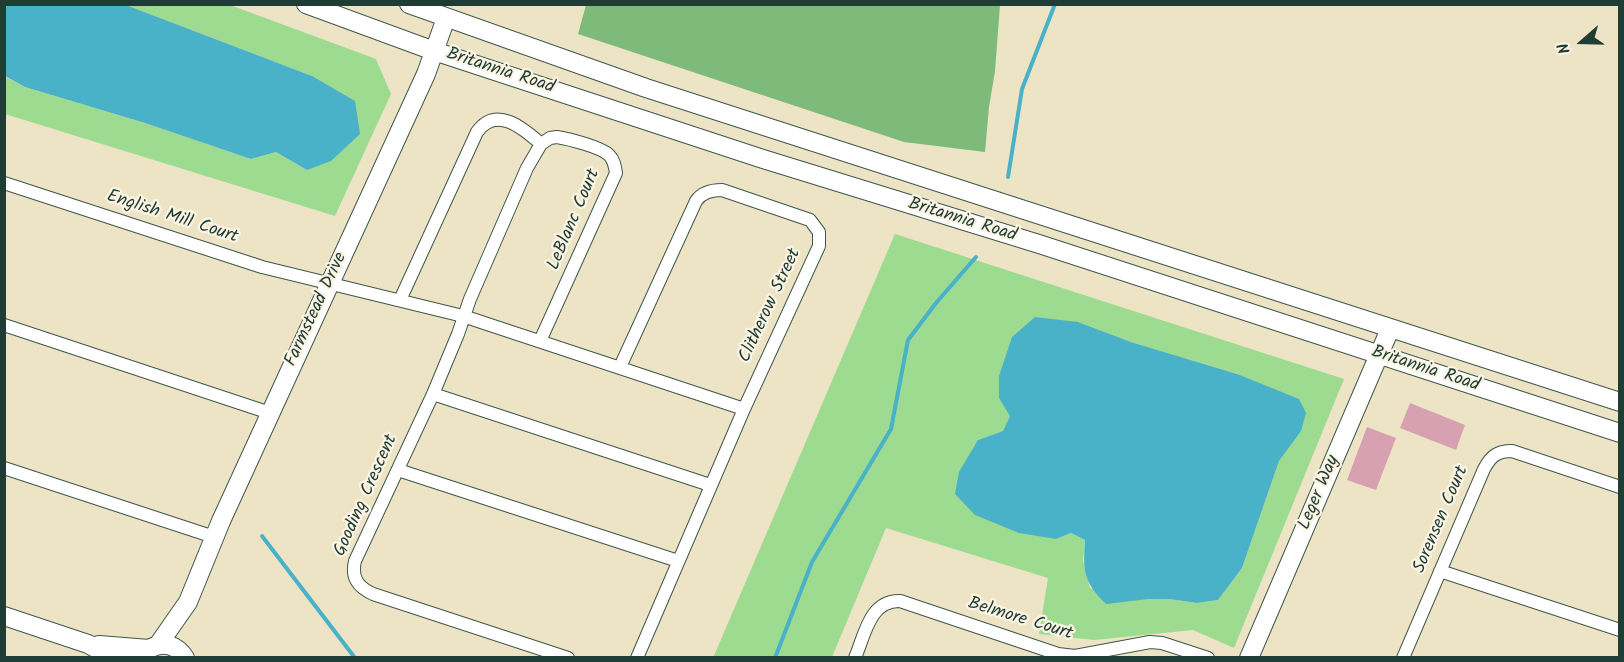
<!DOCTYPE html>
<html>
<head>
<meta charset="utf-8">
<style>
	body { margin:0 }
	#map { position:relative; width:1624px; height:662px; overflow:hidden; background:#ede4c5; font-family:Kalam,sans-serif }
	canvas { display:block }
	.frame { position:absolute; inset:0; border:6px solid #1f3d34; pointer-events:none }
	.north { position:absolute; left:1552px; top:12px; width:60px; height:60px; -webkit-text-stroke:4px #fcf5e5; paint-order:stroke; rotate:250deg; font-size:16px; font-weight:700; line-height:24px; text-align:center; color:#1f3d34 }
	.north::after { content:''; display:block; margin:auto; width:21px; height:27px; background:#1f3d34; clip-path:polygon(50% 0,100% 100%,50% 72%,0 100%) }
</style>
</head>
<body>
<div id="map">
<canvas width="1624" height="662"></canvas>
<div class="frame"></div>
<div class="north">N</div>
</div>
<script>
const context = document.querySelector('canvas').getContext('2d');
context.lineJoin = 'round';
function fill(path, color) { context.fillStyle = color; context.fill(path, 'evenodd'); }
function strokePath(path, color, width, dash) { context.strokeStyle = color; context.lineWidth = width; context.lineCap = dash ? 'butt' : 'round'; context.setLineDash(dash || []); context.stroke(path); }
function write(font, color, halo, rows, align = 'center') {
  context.font = font + ' Kalam,sans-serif'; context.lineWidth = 4.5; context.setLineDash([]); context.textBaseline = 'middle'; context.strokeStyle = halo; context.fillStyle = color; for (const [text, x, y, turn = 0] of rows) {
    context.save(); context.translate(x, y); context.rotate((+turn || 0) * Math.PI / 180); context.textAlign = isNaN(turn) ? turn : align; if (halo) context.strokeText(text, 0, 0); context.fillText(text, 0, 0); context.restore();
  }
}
const green = new Path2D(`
	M126 5H230L376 59 391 94 335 216 5 114 4 76 25 87 145 123 251 159 276 152 307 170 312 76Z
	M895 234 1344 379 1234 648 1193 630 1094 640 1039 634 1048 578 886 528 832 657 713 658ZM1078 322 1131 342 1237 374 1300 431 1279 461 1242 568 1218 600 1197 603 1169 599H1148L1090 588 1083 560 1085 540 1071 533 1056 539 978 440 1003 431 1011 415 999 398Z`);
const forest = new Path2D(`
	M586 5H1000L995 71 989 107 985 152 904 142 578 34Z`);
const water = new Path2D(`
	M5 4 126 5 312 76 355 101 360 134 331 161 307 170 276 152 251 159 145 123 25 87 5 76Z
	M1035 317 1078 322 1131 342 1237 374 1299 399 1306 413 1301 431 1279 461 1242 568 1218 600 1197 603 1169 599H1148L1106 604C1083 581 1083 571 1085 540L1071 533 1056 539 1019 533 975 515 955 494 959 472 978 440 1003 431 1010 416 999 398V376L1012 337Z`);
const stream = new Path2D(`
	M1008 177 1022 89 1055 4
	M262 536 355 658
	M775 658 812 562 891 429 908 340 936 303 976 257`);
const building = new Path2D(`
	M1410 403 1465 425 1456 450 1400 428Z
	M1367 427 1396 438 1376 490 1347 480Z`);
const street = new Path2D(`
	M4 183 262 267 463 316 744 409
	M400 300 477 132C496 105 523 128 541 144
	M4 325 270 413
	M540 341 616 173C615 166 614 160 609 155 601 147 569 139 557 137L550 138 541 144 527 168 470 299 458 334 433 394 355 561C351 578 358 587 373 594L568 658
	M620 367 696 201C702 192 711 190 722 190L810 220 819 232V246L744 409 637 658
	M433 394 710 485
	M4 468 214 537
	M398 470 678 561
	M1440 571 1620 630
	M855 658C865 634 870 600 900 601L1058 654 1075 656 1150 642 1162 643 1208 658
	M1403 658 1484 469C1491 456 1497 451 1512 451L1620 487`);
const secondary = new Path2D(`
	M306 4 434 51 763 159 1039 244 1620 433
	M409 4 646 88 1620 402
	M4 616 88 644 114 658
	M99 645 149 649
	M158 645 188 602 221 521 426 74 446 18
	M151 648C165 641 177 645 185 658
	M1249 658 1390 329`);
const streetNames = [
	["Britannia Road",500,72,18],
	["English Mill Court",172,218,18],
	["LeBlanc Court",575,220,-67],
	["Britannia Road",962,221,17],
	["Clitherow Street",771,306,-65],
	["Farmstead Drive",317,310,-65],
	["Britannia Road",1425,370,18],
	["Leger Way",1320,493,-67],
	["Gooding Crescent",367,496,-66],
	["Sorensen Court",1442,520,-67],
	["Belmore Court",1020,620,17]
];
fill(green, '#9ddb90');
fill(forest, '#7ebb7a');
fill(water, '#49b1c8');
strokePath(stream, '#49b1c8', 4);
fill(building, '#d7a1b2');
strokePath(street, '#3e564a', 14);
strokePath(secondary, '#3e564a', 20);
strokePath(street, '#fff', 12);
strokePath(secondary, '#fff', 18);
write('18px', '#1f3d34', '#fcf5e5', streetNames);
</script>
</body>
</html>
